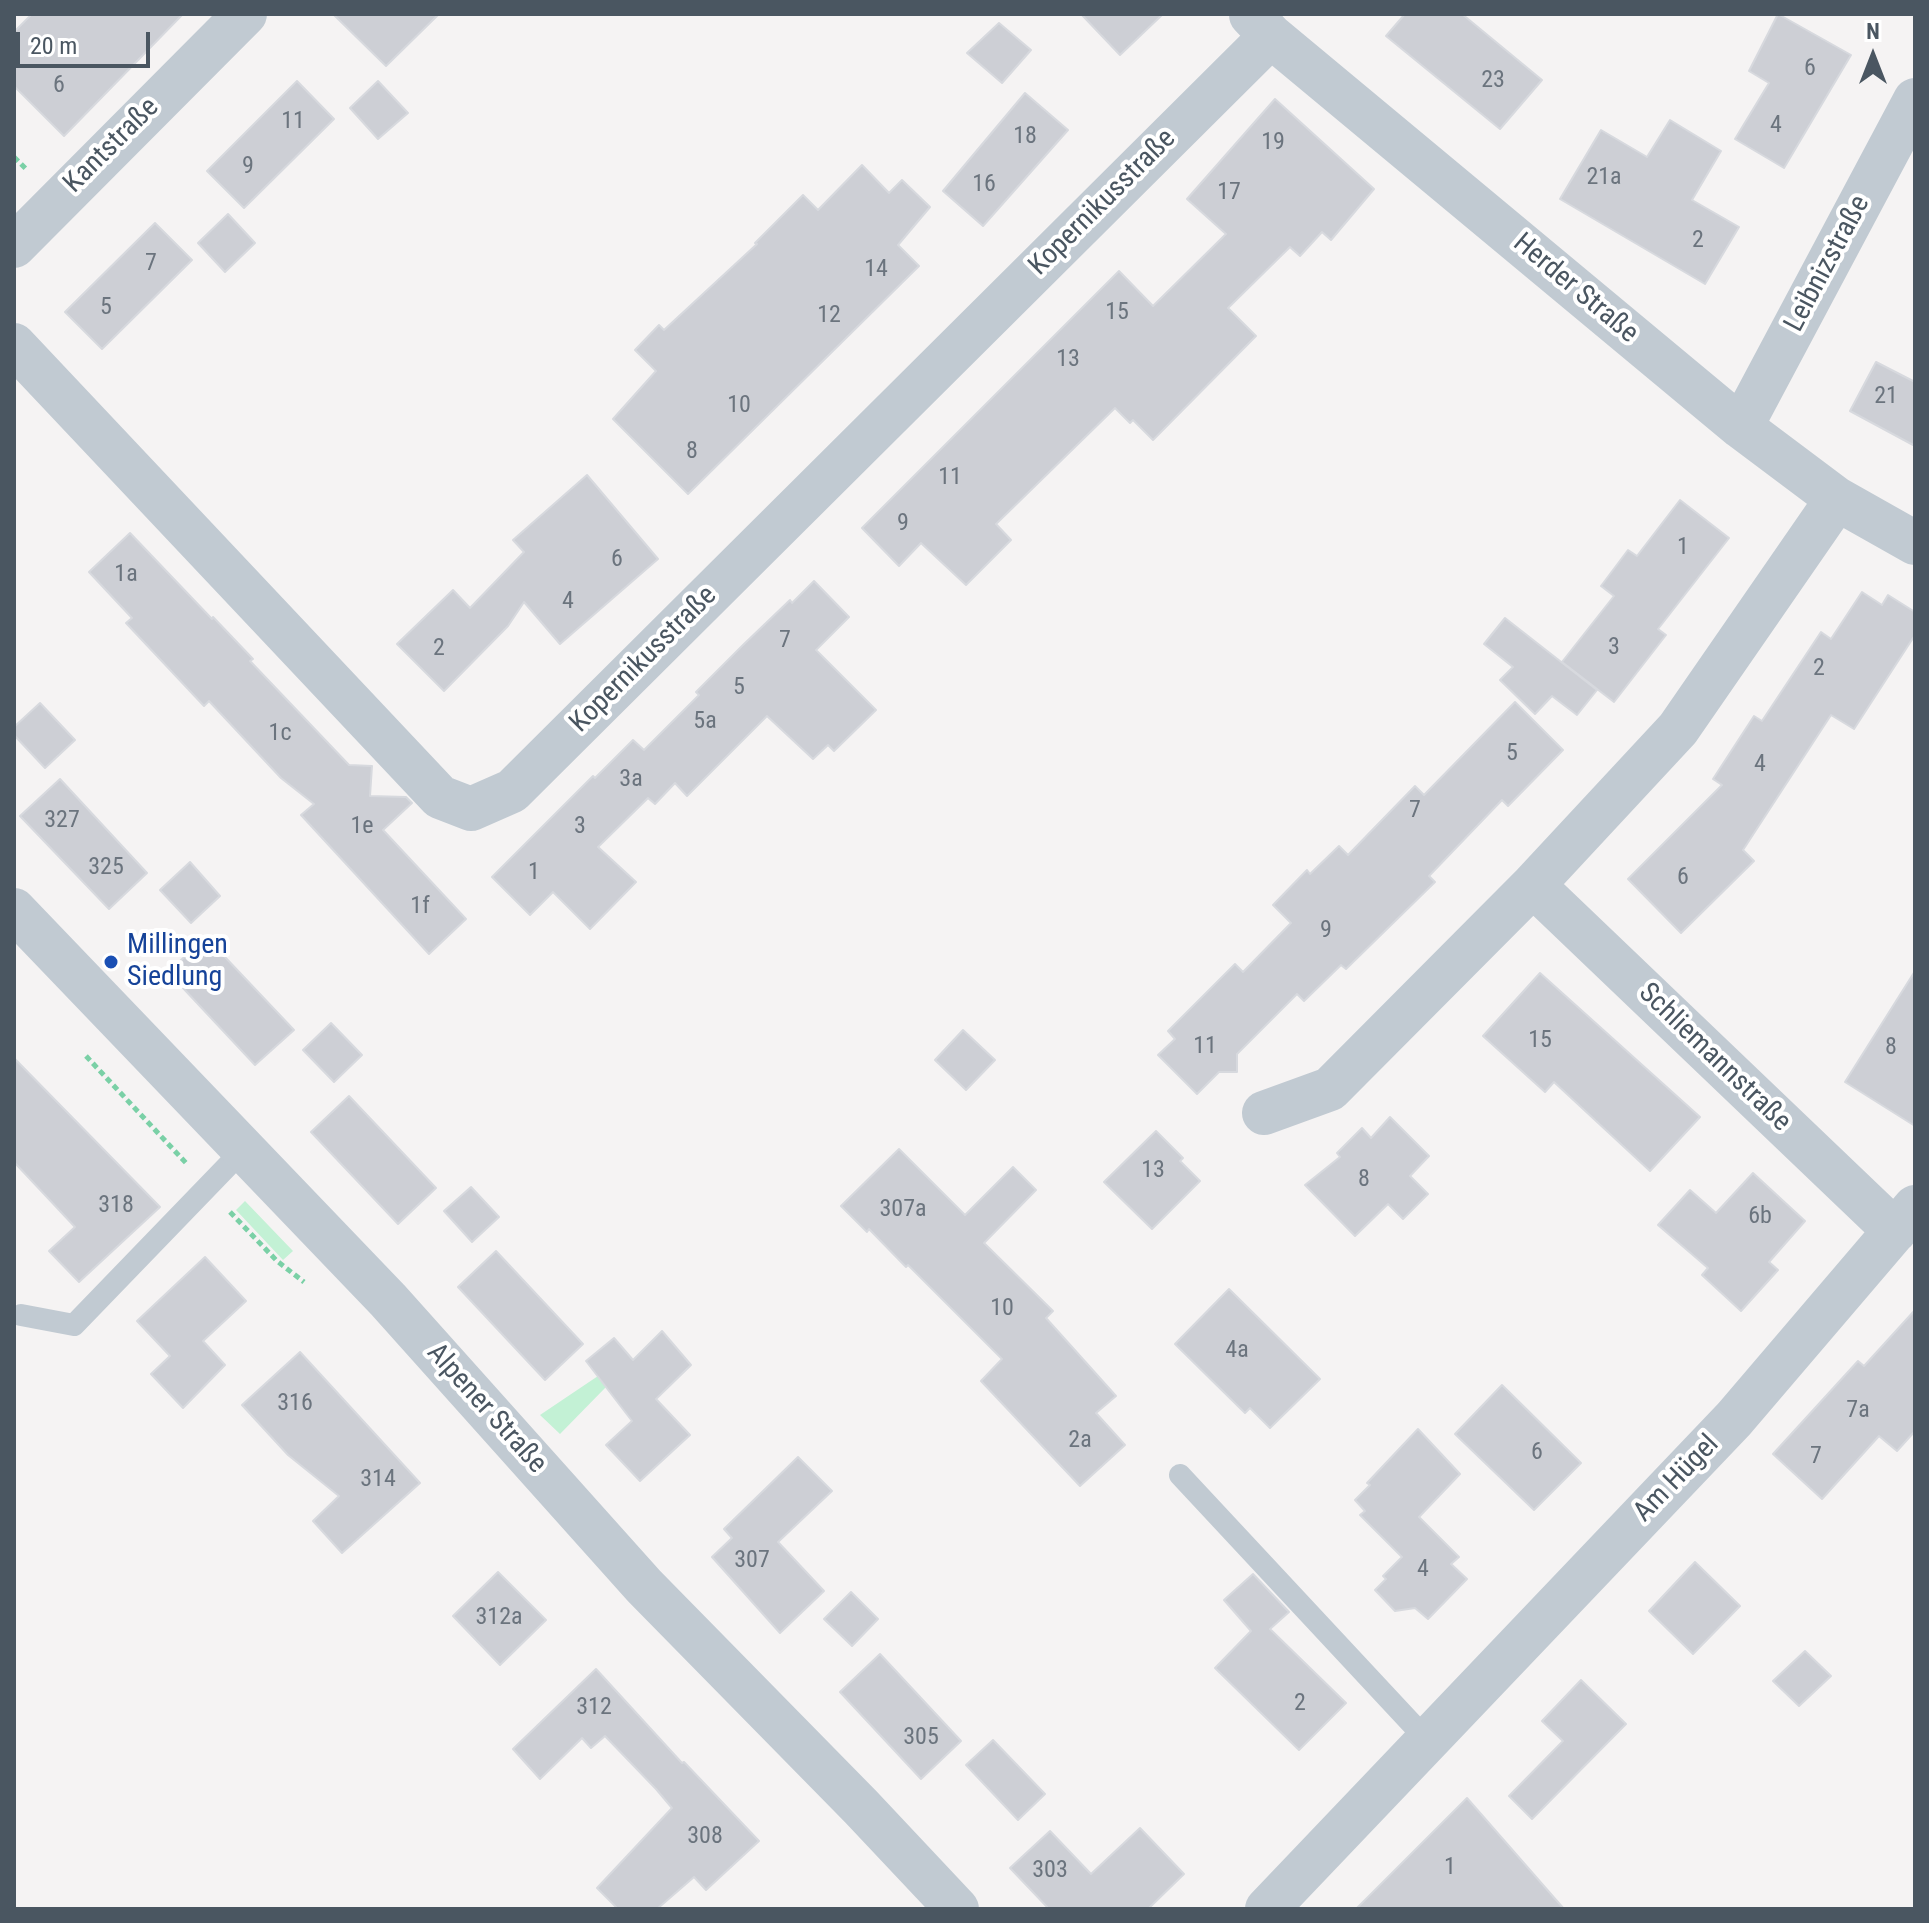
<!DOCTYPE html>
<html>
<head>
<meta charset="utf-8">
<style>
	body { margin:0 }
	#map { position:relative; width:1929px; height:1923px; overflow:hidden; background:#f5f3f3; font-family:"Roboto Condensed",sans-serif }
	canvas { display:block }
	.frame { position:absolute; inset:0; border:16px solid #4a5661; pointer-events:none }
	.north { position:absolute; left:1833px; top:16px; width:80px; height:80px; -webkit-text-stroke:6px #fff; paint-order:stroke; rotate:0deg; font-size:22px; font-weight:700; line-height:32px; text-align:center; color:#4a5661 }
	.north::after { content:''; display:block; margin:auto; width:28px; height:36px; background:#4a5661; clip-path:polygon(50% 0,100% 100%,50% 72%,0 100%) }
	.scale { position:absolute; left:16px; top:32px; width:134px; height:36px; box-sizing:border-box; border:4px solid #4a5661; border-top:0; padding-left:10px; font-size:24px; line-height:28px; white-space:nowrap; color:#4a5661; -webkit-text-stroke:6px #fff; paint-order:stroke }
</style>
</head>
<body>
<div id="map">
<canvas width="1929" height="1923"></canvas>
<div class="frame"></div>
<div class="north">N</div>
<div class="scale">20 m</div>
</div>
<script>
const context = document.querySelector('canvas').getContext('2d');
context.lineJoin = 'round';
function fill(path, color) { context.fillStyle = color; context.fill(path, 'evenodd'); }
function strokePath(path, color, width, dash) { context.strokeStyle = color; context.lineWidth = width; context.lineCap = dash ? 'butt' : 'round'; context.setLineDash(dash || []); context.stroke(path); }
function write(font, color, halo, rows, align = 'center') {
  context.font = font + ' "Roboto Condensed",sans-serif'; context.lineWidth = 8; context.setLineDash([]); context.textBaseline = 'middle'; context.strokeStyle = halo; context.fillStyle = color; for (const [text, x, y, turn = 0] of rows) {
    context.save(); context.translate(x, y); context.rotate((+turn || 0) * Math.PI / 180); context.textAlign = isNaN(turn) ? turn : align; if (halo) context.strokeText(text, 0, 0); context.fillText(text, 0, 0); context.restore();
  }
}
const green = new Path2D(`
	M245 1201 293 1251 283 1260 236 1210Z
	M598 1376 606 1387 560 1434 540 1415Z`);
const building = new Path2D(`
	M32 14H183L64 136 14 86V32Z
	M333 14H439L386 66Z
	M1081 14H1163L1120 55Z
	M1405 14H1462L1542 80 1500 129 1386 36Z
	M1778 14 1851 55 1784 168 1735 139 1769 83 1749 71Z
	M999 23 1031 50 1002 83 967 53Z
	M297 81 334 119 244 208 207 171Z
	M378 81 408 113 378 139 350 108Z
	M1025 93 1068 130 983 226 943 191Z
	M1275 99 1374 189 1331 240 1322 232 1300 256 1290 247 1228 308 1256 336 1153 440 1133 420 1130 423 1115 408 996 524 1011 540 966 585 921 543 899 566 862 528 1119 271 1153 306 1226 234 1187 199Z
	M1670 120 1721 151 1692 200 1739 227 1705 284 1560 199 1601 130 1647 157Z
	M862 165 889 193 902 180 930 207 898 245 919 266 688 494 613 419 656 371 635 350 659 325 664 330 757 244 755 243 803 195 818 210Z
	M228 214 255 243 225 272 198 243Z
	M155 223 192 260 102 349 65 312Z
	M1876 362 1915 382V446L1850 411Z
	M587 475 658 559 560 644 524 602 508 626 444 691 397 644 453 590 470 608 524 552 513 540Z
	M1680 500 1729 538 1658 629 1666 635 1614 702 1562 662 1614 596 1601 586 1628 550 1637 556Z
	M130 533 212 619 213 617 253 659 250 661 349 765 372 766 370 796 406 797 412 803 383 830 466 919 429 954 301 815 314 804 281 778 209 701 204 706 126 623 132 618 89 572Z
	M814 581 849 617 816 650 876 710 834 751 828 745 813 759 767 716 687 796 675 783 655 804 648 798 598 847 636 882 590 929 553 892 530 915 492 877 593 776 595 778 633 740 644 750 699 695 696 692 743 645 790 600 792 603Z
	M1862 592 1882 605 1888 595 1915 612V635L1854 729 1831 715 1743 850 1754 861 1681 933 1628 879 1722 785 1713 779 1754 716 1762 721 1821 632 1831 639Z
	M1505 618 1597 690 1577 715 1552 696 1535 714 1500 680 1513 667 1484 644Z
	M1515 702 1563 750 1508 806 1502 800 1429 876 1435 882 1346 969 1341 965 1304 1001 1297 994 1237 1054V1072H1219L1197 1094 1158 1055 1175 1039 1168 1031 1235 964 1243 972 1291 923 1273 905 1307 870 1310 874 1339 846 1348 855 1415 786 1424 795Z
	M40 703 75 740 45 768 14 735V727Z
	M60 779 147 873 109 909 20 816Z
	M190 862 220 896 191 923 160 890Z
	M206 937 294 1030 255 1065 168 972Z
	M1915 971V1126L1845 1082Z
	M1540 973 1700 1117 1650 1171 1554 1082 1545 1092 1483 1036Z
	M331 1023 362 1055 334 1082 303 1050Z
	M963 1030 995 1060 966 1090 935 1060Z
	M14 1058 160 1207 79 1282 49 1251 75 1227 14 1162Z
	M349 1096 436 1188 398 1224 311 1132Z
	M1390 1117 1429 1156 1410 1176 1428 1194 1403 1219 1388 1204 1355 1236 1305 1185 1340 1157 1337 1153 1362 1128 1371 1138Z
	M1156 1131 1183 1158 1180 1161 1200 1181 1152 1229 1104 1182Z
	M899 1149 965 1215 1013 1167 1036 1190 984 1243 1053 1311 1046 1318 1116 1396 1096 1413 1125 1445 1080 1486 981 1381 1002 1359 908 1265 906 1267 869 1229 867 1232 841 1206Z
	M1753 1173 1805 1221 1769 1262 1778 1270 1741 1311 1702 1275 1708 1268 1658 1225 1690 1190 1716 1213Z
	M471 1187 499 1217 472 1242 444 1211Z
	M496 1251 583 1344 545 1380 458 1287Z
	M205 1257 246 1301 203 1341 225 1365 183 1408 151 1374 170 1356 137 1321Z
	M1229 1289 1320 1379 1270 1428 1250 1408 1245 1413 1175 1344Z
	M1915 1310V1431L1897 1451 1879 1436 1822 1499 1773 1454 1858 1361 1864 1366Z
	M662 1331 691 1365 656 1399 690 1435 640 1481 606 1445 632 1421 586 1361 614 1338 633 1360Z
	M300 1352 420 1483 342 1553 313 1521 339 1496 288 1455 242 1405Z
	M1502 1385 1581 1463 1534 1510 1455 1434Z
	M1418 1429 1460 1474 1419 1517 1459 1557 1451 1564 1467 1579 1428 1619 1415 1608 1395 1611 1375 1590 1386 1579 1383 1576 1402 1557 1360 1515 1365 1511 1355 1500 1370 1485 1367 1483Z
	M798 1457 832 1491 778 1542 824 1591 780 1633 712 1557 732 1538 724 1529Z
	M1695 1562 1740 1606 1693 1654 1649 1611Z
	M498 1572 546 1620 500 1665 453 1616Z
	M1253 1574 1289 1612 1270 1629 1346 1703 1299 1750 1215 1668 1251 1631 1224 1600Z
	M851 1592 878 1619 852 1646 824 1619Z
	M1805 1651 1831 1676 1799 1706 1773 1681Z
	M880 1654 961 1741 921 1779 840 1692Z
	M596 1669 682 1763 684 1762 759 1841 706 1890 694 1877 657 1909H618L597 1888 672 1808 656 1789 605 1736 591 1748 582 1738 540 1779 513 1749Z
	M1581 1680 1626 1724 1532 1819 1509 1796 1563 1741 1542 1721Z
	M993 1740 1045 1794 1018 1820 966 1765Z
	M1467 1798 1564 1909H1356Z
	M1140 1828 1184 1874 1148 1909H1049L1010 1868 1050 1831 1091 1874Z`);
const path = new Path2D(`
	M14 157 27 170
	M86 1056 186 1163
	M230 1212 277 1261 304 1282`);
const service = new Path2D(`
	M21 1315 74 1325 244 1149
	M1180 1475 1427 1740`);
const minor = new Path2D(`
	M1251 15 1271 36 1741 427 1837 499 1915 543
	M14 246 245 14
	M14 345 440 797 471 809 512 791 1271 36
	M1741 427 1915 100
	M1837 499 1678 729 1533 885 1895 1231
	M1264 1113 1330 1089 1533 885
	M1267 1909 1734 1419 1915 1207`);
const tertiary = new Path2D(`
	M14 910 388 1300 644 1586 861 1807 957 1909`);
const markers = [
	[111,962,8,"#1a4fb4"]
];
const numberNames = [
	["6",1810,69],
	["23",1493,81],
	["6",59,86],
	["11",293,122],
	["4",1776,126],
	["18",1025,137],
	["19",1273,143],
	["9",248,167],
	["21a",1604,178],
	["16",984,185],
	["17",1229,193],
	["2",1698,241],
	["7",151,264],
	["14",876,270],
	["5",106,308],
	["15",1117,313],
	["12",829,316],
	["13",1068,360],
	["21",1886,397],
	["10",739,406],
	["8",692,452],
	["11",950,478],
	["9",903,524],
	["1",1683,548],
	["6",617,560],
	["1a",126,575],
	["4",568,602],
	["7",785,641],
	["3",1614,648],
	["2",439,649],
	["2",1819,669],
	["5",739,688],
	["5a",705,722],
	["1c",280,734],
	["5",1512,754],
	["4",1760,765],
	["3a",631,780],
	["7",1415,811],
	["327",62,821],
	["1e",362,827],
	["3",580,827],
	["325",106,868],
	["1",534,873],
	["6",1683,878],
	["1f",420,907],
	["9",1326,931],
	["15",1540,1041],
	["11",1205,1047],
	["8",1891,1048],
	["13",1153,1171],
	["8",1364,1180],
	["318",116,1206],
	["307a",903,1210],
	["6b",1760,1217],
	["10",1002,1309],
	["4a",1237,1351],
	["316",295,1404],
	["7a",1858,1411],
	["2a",1080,1441],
	["6",1537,1453],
	["7",1816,1457],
	["314",378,1480],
	["307",752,1561],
	["4",1423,1570],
	["312a",499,1618],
	["2",1300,1704],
	["312",594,1708],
	["305",921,1738],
	["308",705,1837],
	["1",1450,1868],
	["303",1050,1871]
];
const streetNames = [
	["Kantstraße",112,146,-45],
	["Kopernikusstraße",1103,203,-45],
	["Leibnizstraße",1828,264,-62],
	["Herder Straße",1575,289,40],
	["Kopernikusstraße",644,660,-45],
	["Schliemannstraße",1714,1058,44],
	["Alpener Straße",486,1409,48],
	["Am Hügel",1677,1479,-46]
];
const transitNames = [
	["Millingen",127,946],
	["Siedlung",127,978]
];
fill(green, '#c3f1d5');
fill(building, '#cdcfd5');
strokePath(building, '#d7d9de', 2);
strokePath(path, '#7ad0a6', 5, [6, 4]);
strokePath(service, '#c1cad2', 22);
strokePath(minor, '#c1cad2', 44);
strokePath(tertiary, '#c1cad2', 44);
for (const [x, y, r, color] of markers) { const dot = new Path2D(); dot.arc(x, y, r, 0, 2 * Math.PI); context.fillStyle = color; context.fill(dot); strokePath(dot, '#fff', 3); }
write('24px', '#6b747e', null, numberNames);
write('28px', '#4a5661', '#fff', streetNames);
write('28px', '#164399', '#fff', transitNames, 'left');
</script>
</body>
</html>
